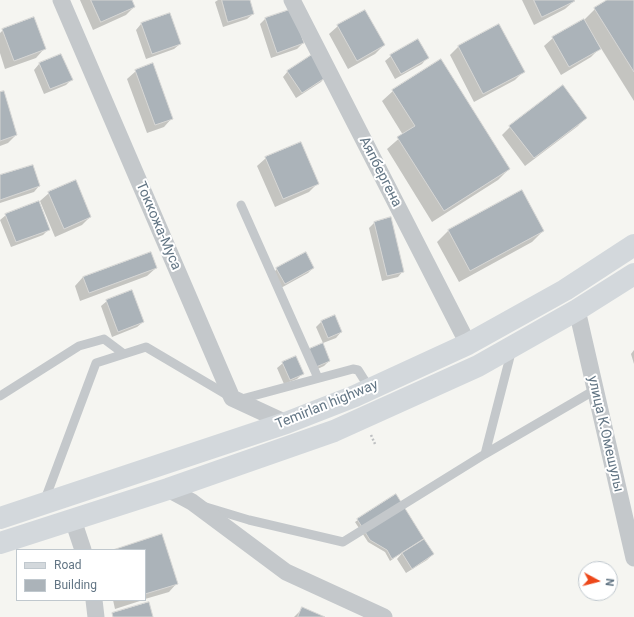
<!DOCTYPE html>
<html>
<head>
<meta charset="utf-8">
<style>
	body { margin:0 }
	#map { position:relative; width:634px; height:617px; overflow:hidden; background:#f5f5f1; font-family:Roboto,sans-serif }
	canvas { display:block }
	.legend { position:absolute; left:16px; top:549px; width:130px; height:52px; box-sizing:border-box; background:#fff; border:1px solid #c0c8ce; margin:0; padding:5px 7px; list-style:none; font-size:12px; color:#627584 }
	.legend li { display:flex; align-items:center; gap:8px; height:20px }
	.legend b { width:20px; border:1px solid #c0c8ce }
	.north { position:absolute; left:578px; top:561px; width:40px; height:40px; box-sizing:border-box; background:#fff; border:1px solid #c0c8ce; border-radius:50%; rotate:97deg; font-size:11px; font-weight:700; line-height:16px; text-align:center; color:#627584 }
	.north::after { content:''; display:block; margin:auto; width:14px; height:18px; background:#ed4719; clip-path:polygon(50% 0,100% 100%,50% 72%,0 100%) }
</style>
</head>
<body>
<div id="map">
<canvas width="634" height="617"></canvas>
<ul class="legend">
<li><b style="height:5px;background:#d3d8dc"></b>Road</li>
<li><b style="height:11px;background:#abb3b9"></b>Building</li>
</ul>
<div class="north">N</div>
</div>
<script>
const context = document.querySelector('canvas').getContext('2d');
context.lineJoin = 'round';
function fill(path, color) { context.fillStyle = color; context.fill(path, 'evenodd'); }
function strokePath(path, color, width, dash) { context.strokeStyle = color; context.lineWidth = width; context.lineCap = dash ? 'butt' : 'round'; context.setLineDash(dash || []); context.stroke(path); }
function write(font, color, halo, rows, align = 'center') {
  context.font = font + ' Roboto,sans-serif'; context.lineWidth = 4; context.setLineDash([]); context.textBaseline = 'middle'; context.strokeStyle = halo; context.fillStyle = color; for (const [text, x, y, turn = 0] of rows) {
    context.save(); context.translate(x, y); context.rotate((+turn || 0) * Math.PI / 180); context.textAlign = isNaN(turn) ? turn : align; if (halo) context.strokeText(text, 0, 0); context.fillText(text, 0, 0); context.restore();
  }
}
const shadow = new Path2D(`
	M80 0H131L134 7 126 15 93 30Z
	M218 0H249L253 14 247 19 223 27 215 2Z
	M522 0H573L574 1 565 9 534 25Z
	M609 0H634V101L594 37 593 38 599 49 591 57 561 75 544 46 553 38 584 20 595 9Z
	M265 19 303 43 297 49 271 58 260 24Z
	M141 24 180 44 174 49 146 59 136 30Z
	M499 25 523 72 515 80 474 102 450 55 458 47Z
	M338 26 384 45 375 54 348 69 329 34Z
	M3 30 44 49 36 58 5 69 0 53V33Z
	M61 55 72 79 66 85 44 94 34 70 39 64Z
	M391 56 427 58 422 64 395 79 385 61Z
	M136 71 172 118 164 127 147 133 127 79Z
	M288 71 326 76 321 82 296 98 283 77Z
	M393 91 509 169 498 180 432 222 387 149 403 135 382 101Z
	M0 93 16 135 8 143 0 146Z
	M586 117 578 126 525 166 502 135 510 127Z
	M266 158 317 184 309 192 275 207 257 166Z
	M0 176 39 186 34 192 0 203Z
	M521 191 543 231 532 242 459 282 437 242 448 231Z
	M49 193 90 217 82 225 55 237 40 201Z
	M6 215 49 229 43 235 11 247 0 220Z
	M374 223 403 271 398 277 382 281 369 228Z
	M305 253 313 268 308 273 279 289 271 275 277 269Z
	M156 268 147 276 80 301 75 286 83 277Z
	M107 301 143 322 137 327 112 337 101 306Z
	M321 322 341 332 336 338 323 343 316 327Z
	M634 350V364L631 354Z
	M304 356 329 361 324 366 311 372Z
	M283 363 302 374 297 379 284 384 277 368Z
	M396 495 433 554 427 560 406 573 397 559 403 552 390 561 385 552 368 542 355 522Z
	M162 535 177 583 169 592 145 599V550H116Z
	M113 600H143L115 609Z
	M302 609 323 617H294Z`);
const building = new Path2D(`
	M91 0H132L135 7 101 22Z
	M222 0H250L254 14 228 22Z
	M534 0H574L575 1 542 17Z
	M607 0H634V72L594 8Z
	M292 9 304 43 277 53 265 18Z
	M365 10 385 45 357 61 337 25Z
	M170 13 181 44 152 54 141 23Z
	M34 17 46 49 14 61 2 29Z
	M584 19 601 49 569 67 552 37Z
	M499 24 525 72 483 94 458 46Z
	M418 39 429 58 401 74 390 55Z
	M61 54 73 80 50 89 39 63Z
	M313 54 328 76 302 93 287 71Z
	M441 59 510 169 444 211 397 137 415 126 392 90Z
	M153 63 173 119 155 125 135 70Z
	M563 85 587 118 534 158 509 126Z
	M4 91 17 135 0 141V92Z
	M301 142 319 184 283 199 265 157Z
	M33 165 40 186 0 200V175Z
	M76 180 91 217 64 229 48 192Z
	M522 190 544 231 470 271 448 230Z
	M39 201 50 230 16 242 5 214Z
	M391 217 404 272 387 276 374 222Z
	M151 252 157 268 89 293 83 277Z
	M306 252 314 268 285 284 276 268Z
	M132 290 144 322 118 332 106 300Z
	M335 315 342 332 328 338 321 321Z
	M323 343 330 361 316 367 309 349Z
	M296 356 304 374 290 380 282 362Z
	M396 494 424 539 392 559 387 550 370 540 357 519Z
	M162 534 178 584 145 594V550H113Z
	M424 539 434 554 412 569 402 553Z
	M149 602 153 617H113L112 613Z
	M302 607 325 617H298Z`);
const path = new Path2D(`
	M371 435 375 444`);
const lane = new Path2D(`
	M241 205 318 378
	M0 396 79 346 104 339 124 354
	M238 400 353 369 358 370 370 389
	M485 454 595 390
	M44 502 96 363 146 347 229 396
	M206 507 249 520 343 542 485 454 512 349`);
const street = new Path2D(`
	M61 0 232 398 286 423
	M292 0 468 344
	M577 310 634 558
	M168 489 192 502 286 572 384 617
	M73 520 83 550
	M94 600 96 617`);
const primary = new Path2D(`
	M0 518 286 423 355 396 468 344 565 290 634 245
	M0 543 168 489 334 431 478 366 577 310 634 274`);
const streetNames = [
	["Аяпбергена",380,172,63],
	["Токкожа-Муса",158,226,67],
	["Temirlan highway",327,405,-22],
	["улица К.Омешулы",605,434,77]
];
fill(shadow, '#0003');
fill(building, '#abb3b9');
strokePath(building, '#d6d6d4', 1);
strokePath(path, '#bec0c2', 2.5, [2, 2]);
strokePath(lane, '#c4c8cb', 9);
strokePath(street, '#c4c8cb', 17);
strokePath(primary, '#d3d8dc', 22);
write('14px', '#627584', '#fff', streetNames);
</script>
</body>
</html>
